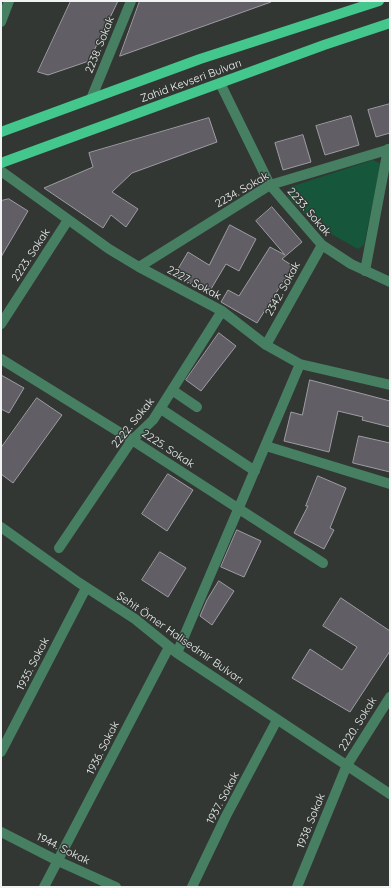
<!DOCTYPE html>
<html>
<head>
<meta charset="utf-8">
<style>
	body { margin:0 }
	#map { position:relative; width:391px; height:888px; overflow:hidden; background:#323734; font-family:Quicksand,sans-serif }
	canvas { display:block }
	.frame { position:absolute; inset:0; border:2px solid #f0f3f1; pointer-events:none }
</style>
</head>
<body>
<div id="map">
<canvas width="391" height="888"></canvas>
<div class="frame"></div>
</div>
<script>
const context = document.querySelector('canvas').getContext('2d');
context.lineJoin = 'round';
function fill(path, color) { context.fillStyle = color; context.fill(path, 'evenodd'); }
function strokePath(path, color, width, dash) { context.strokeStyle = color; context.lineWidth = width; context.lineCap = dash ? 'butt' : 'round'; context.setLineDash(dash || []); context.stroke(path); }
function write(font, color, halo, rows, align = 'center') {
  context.font = font + ' Quicksand,sans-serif'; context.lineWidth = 3; context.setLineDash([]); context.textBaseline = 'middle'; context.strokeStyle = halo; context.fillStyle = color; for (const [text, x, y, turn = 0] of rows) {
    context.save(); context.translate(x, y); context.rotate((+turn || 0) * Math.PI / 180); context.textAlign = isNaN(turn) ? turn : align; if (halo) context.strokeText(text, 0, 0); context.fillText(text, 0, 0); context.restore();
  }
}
const green = new Path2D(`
	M373 160 381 164 364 245 358 249 317 226 287 197 290 187Z`);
const building = new Path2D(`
	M71 1H118L89 61 48 75 38 72Z
	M140 1H271V2L120 56Z
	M390 104V133L376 137 368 110Z
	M351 116 359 145 325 155 316 126Z
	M209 118 217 142 132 173 112 192 138 209 126 227 111 215 103 228 44 188 93 167 89 153Z
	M303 135 311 162 283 170 275 143Z
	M9 199 28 211 1 257V201Z
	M272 207 302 242 282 259 293 266 257 323 221 302 228 290 239 296 270 247 285 255 256 221Z
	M230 225 256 239 239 271 226 264 208 294 175 274 188 252 209 265Z
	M219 333 236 346 201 391 186 380Z
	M1 375 24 388 9 413 1 409Z
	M310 380 390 401V427L362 420 363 417 338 411 329 452 284 441 291 412 302 415Z
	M37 398 62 415 13 483 1 474V448Z
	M359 436 390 443V472L353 463Z
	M168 474 193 490 167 531 142 514Z
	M318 476 346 488 330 528 334 530 324 549 294 533 308 506H306Z
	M237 530 261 541 244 577 221 567Z
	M160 552 186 568 168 597 142 580Z
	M219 581 234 591 212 625 200 616 207 600Z
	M341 598 390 631V651L350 712 292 678 310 649 342 670 357 647 323 626Z`);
const minor = new Path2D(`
	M1 22 9 1
	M220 83 270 185 322 245 351 264 390 282
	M91 99 131 1
	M1 171 109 249 139 267 222 311 266 345 300 364 390 385
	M139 267 270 185 390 149
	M365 271 388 149
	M1 324 68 220
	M266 345 322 245
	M1 359 132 440 323 563
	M172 390 197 407
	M161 409 255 471
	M266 446 390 484
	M1 527 78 582 135 619 177 653 390 794
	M59 548 132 440 153 420 222 311
	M177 653 300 364
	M1 752 86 588
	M1 832 58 861 116 887
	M44 887 169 647
	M192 887 226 816 277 720
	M297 887 347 765 390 697`);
const major = new Path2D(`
	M1 132 200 59 379 1
	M1 163 324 45 390 23`);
const streetNames = [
	["2238. Sokak",100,45,-68],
	["Zahid Kevseri Bulvarı",191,81,-20],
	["2234. Sokak",242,190,-30],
	["2233. Sokak",309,212,49],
	["2223. Sokak",31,255,-57],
	["2227. Sokak",194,283,28],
	["2342. Sokak",283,289,-61],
	["2222. Sokak",133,423,-51],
	["2225. Sokak",168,449,33],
	["Şehit Ömer Halisedmir Bulvarı",180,638,35],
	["1935. Sokak",33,664,-63],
	["2220. Sokak",358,724,-58],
	["1936. Sokak",103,748,-63],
	["1937. Sokak",223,798,-62],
	["1938. Sokak",311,821,-68],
	["1944. Sokak",63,849,26]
];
fill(green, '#16563a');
fill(building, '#615f65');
strokePath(building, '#9e9ca2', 1);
strokePath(minor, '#477f62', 10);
strokePath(major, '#44c78c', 10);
write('11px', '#f0f3f1', '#323734', streetNames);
</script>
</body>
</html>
